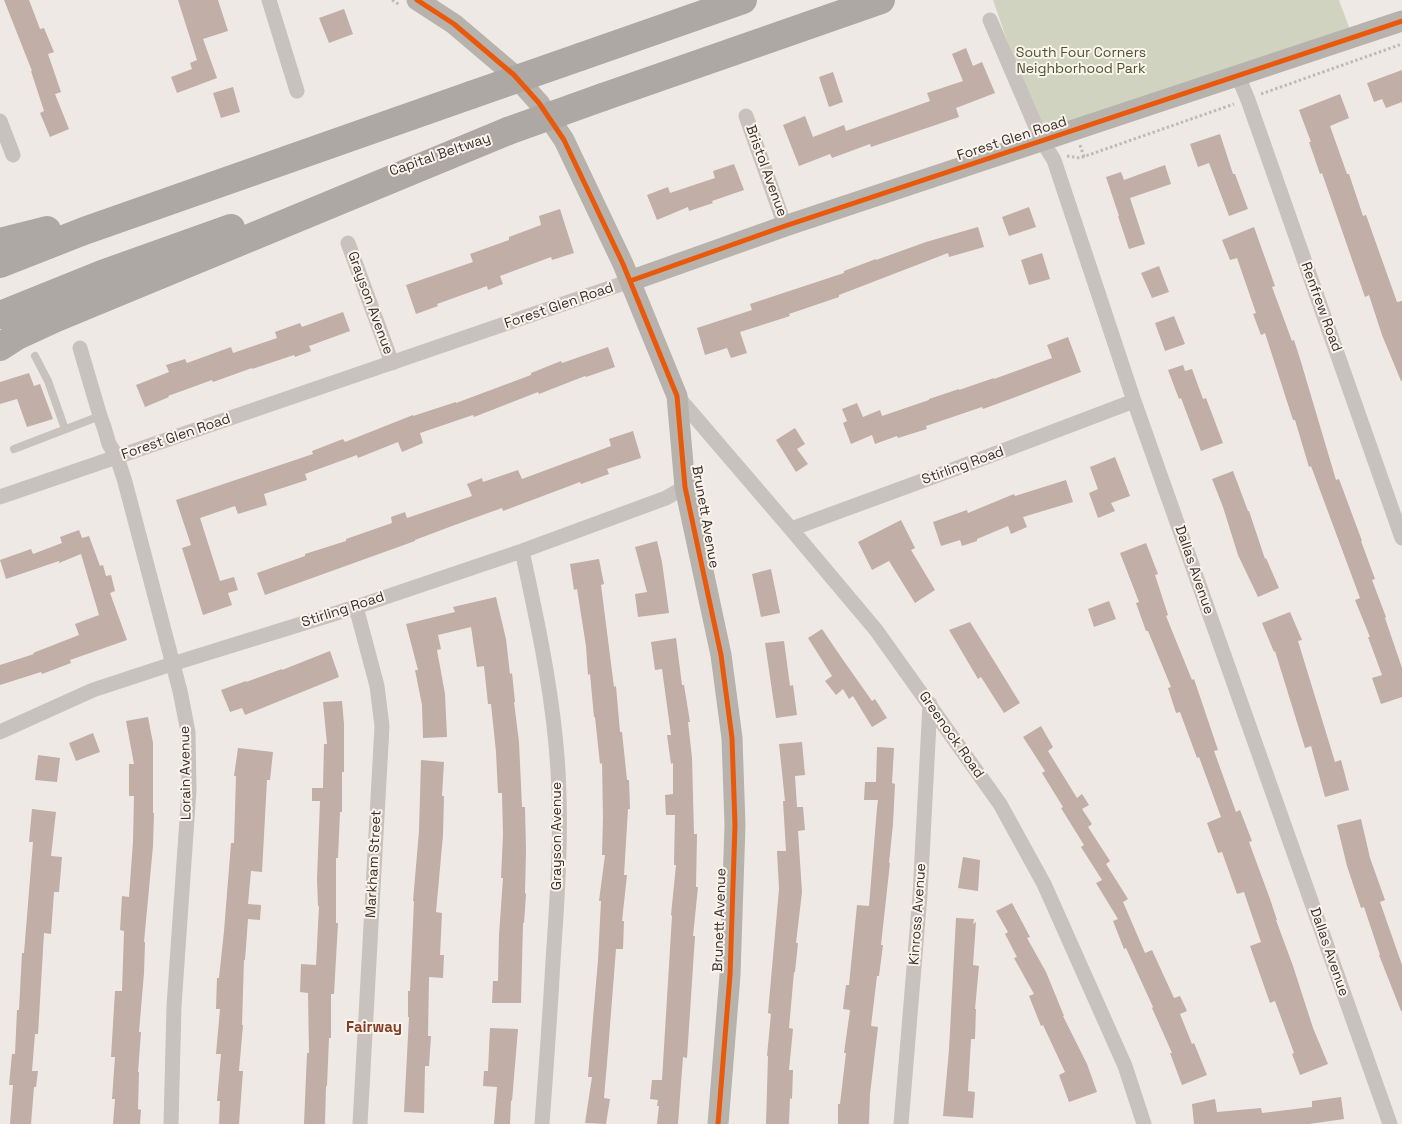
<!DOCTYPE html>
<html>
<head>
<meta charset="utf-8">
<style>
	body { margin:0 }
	canvas { display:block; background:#eee9e4 }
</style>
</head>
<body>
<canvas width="1402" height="1124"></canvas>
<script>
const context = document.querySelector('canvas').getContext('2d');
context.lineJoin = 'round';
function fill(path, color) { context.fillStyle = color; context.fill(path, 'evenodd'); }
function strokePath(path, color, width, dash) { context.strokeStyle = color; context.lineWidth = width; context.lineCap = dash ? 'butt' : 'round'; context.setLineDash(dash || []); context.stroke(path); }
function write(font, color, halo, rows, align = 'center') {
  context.font = font + ' "Space Grotesk",sans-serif'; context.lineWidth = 4; context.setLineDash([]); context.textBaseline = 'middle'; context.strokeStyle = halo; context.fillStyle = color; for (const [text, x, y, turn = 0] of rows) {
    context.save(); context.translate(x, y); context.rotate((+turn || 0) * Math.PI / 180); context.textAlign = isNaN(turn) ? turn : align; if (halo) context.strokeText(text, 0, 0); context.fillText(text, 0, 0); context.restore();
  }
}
const green = new Path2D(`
	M993 0H1339L1350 30 1042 141Z`);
const building = new Path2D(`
	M4 0H29L40 29 44 28 54 52 48 54 61 92 55 94 69 129 50 137 40 113 44 111 31 71H32Z
	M178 0H218L228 31 203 39 217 78 177 93 171 77 192 69 190 63 197 60Z
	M344 9 353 34 329 43 319 18Z
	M966 48 973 66 982 62 995 93 956 108 959 117 871 147 870 144 832 158 830 154 799 166 783 125 805 116 813 137 844 125 846 131 930 101 927 93 963 81 952 54Z
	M1402 70V102L1386 108 1382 99 1374 102 1367 83Z
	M833 72 843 102 829 107 819 77Z
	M233 87 240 112 221 118 213 93Z
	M1340 94 1349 118 1330 126 1347 174H1349L1363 216 1366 215 1397 302 1402 301V381H1401L1382 335 1369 295 1365 297 1322 173 1320 174 1309 142H1311L1299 110Z
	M1220 134 1233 174H1235L1248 209 1229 216 1209 163 1198 167 1190 144Z
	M734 164 744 190 712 201 713 203 689 211 688 207 657 220 647 195 668 187 670 193 715 178 713 171Z
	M1165 165 1171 184 1130 198 1145 244 1129 249 1118 216H1119L1106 177 1121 172 1124 180Z
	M1029 207 1036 227 1009 236 1002 217Z
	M560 209 574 253 552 260 551 257 500 276 503 284 488 290 487 286 437 304 438 306 416 314 406 285 473 262 470 254 509 240V237L541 225 539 216Z
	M978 227 984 247 949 257 948 253 839 295V297L789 314 790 316 740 332 747 353 731 358 727 348 705 355 697 328 752 310 750 304 844 273V271L876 259V260L926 242Z
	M1254 227 1275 286 1272 287 1292 341 1294 340 1301 362 1336 480 1339 479 1362 541H1361L1375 579 1372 580 1386 617 1385 618 1402 668V697L1381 704 1372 678 1382 675 1368 637H1370L1355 600 1360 598 1311 466 1309 467 1295 420H1293L1265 333 1261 335 1253 314 1256 313 1237 258 1230 260 1222 240Z
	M1042 253 1050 279 1029 285 1021 260Z
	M1159 266 1169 292 1152 298 1141 273Z
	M343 312 350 331 309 346 311 351 295 357 294 355 252 369V368L213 382 212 380 168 396 169 397 145 407 136 385 169 372 166 365 185 359 187 363 231 347 233 353 277 338 275 332 300 323 302 327Z
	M1174 316 1185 344 1165 351 1155 323Z
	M1068 337 1081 372 1013 398 983 409 982 407 926 426 927 429 898 438 897 436 875 444 872 435 851 444 843 423 847 421 842 409 857 403 863 417 880 410 882 416 929 400V399L959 389V390L994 378V379L1052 358 1047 345Z
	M608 347 615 367 586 377 585 376 539 394 538 392 474 417 473 415 420 433 423 443 402 452 398 442 358 458 357 455 305 474 307 480 264 494 267 505 238 514 235 506 200 518 220 581 234 577 238 590 228 593 232 605 203 615 182 548 191 545 176 500 313 454 312 451 343 439 345 442 413 415V416L456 402V403L531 375V373L561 361 562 363Z
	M1183 365 1185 371 1192 369 1203 399 1206 398 1223 443 1201 451 1181 398 1179 399 1168 370Z
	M29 373 34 386 40 384 53 419 27 427 17 399 0 404V382Z
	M795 428 805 444 797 449 808 464 796 472 776 440Z
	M633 431 641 458 607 469 609 474 581 484 580 482 503 511 502 508 452 526 415 540V541L265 595 257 573 305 556V554L346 541V539L392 523 391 517 405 512 407 518 472 496 467 484 482 478 483 482 518 470 522 479 611 446 609 439Z
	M1115 457 1130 496 1111 503 1115 511 1098 518 1089 493 1098 489 1090 467Z
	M1233 471 1248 511H1249L1265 559 1266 558 1279 588 1258 597 1238 555 1223 507 1212 479Z
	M1066 480 1073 502 1023 517 1027 527 1011 534 1008 526 977 539V541L962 546 960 540 941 546 933 522 967 510 968 513 1014 494 1015 496Z
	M901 520 915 548 911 550 935 590 915 603 889 561 872 570 858 542Z
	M79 530 82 538 89 536 100 566 103 565 106 576 111 575 115 591 110 593 127 640 70 660 71 663 42 674 41 672 0 685V665L34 654 33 653 79 635 75 624 99 615 81 554 59 563V561L6 579 0 560 31 549 33 554 62 543 60 537Z
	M657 541 662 562 669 613 638 617 635 594 647 592 635 547Z
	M1146 543 1158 574 1155 575 1168 615 1166 616 1192 680 1194 679 1218 750 1214 751 1236 812 1240 810 1252 841 1249 842 1270 899 1277 920H1276L1293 966 1313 1028 1328 1064 1300 1075 1292 1054 1294 1053 1275 1001 1270 1003 1250 946 1261 942 1244 892 1237 894 1222 852 1218 853 1207 823 1221 817 1199 757 1197 758 1180 712 1176 713 1168 688 1171 687 1148 631H1146L1136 603 1139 602 1120 553Z
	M599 559 604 584 601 585 614 687 616 686 620 732H622L627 780H629L630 809H628L624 875H627L622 921H624L623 949H616L608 1051 604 1098 610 1099 606 1124 585 1123 592 1077H588L598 960 601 901H599L605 855H602L603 817 602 763 600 764 595 717H594L590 674 588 675 586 646 577 589 574 590 570 564Z
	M771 569 780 613 761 617 752 574Z
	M496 597 506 639 510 674 512 673 515 702H514L519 742 522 807H525L526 850 525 893 526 894 524 923H523L521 1003H492L493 981H498L499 935 503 878H501L503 835 502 793H498L496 752 491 704H488L484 666 477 667 471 627 438 635 441 649 437 650 445 694 447 737 423 738 422 705 415 670H418L406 624 455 612 453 607Z
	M1109 601 1116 619 1094 627 1088 609Z
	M1290 612 1302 640 1298 641 1335 762 1341 760 1349 790 1325 797 1311 746 1305 748 1275 651 1274 652 1262 623Z
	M970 622 1020 703 1004 713 981 677 978 679 949 630Z
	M822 629 841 657 872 701 875 699 887 718 872 727 853 696 849 699 843 689 836 695 825 681 832 676 808 638Z
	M676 638 682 685H684L690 722H688L692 758 694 834H697L696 887H698L693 936H695L687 1058 683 1057 678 1124H657L659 1106H657L658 1100 650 1099 652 1080H662L672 916 671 915 676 865H674L675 815H666L665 795 673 794V763L671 764 667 735H671L662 669 655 670 651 642Z
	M784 641 790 686 793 685 797 715 776 718 765 643Z
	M330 651 339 677 245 715 242 708 230 712 221 690 246 681V682L282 669V670Z
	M342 701 344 724V772H342V812H340L338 858H336V923H338L334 994H331V1038H329L327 1086H326L325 1124H304L307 1053H309L308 993 300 992 301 964 316 965 319 906H318L317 879 320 801H312V788H323L324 744H327L323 702Z
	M148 717 153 743V813H154L153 846 144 942H145L144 973 139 1032H141L138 1072H139L138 1109 141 1110 140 1124H113L115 1099H112L115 1057H111L115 991H122L124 931 120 930 122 896 129 897 133 842 134 796H129V764H134L126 721Z
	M1041 726 1053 747 1048 751 1077 798 1082 794 1089 805 1082 809 1092 824 1088 827 1110 861 1106 864 1128 899 1123 902 1145 953 1152 950 1174 998 1180 996 1187 1011 1180 1014 1192 1044 1194 1043 1207 1075 1182 1085 1170 1053H1172L1152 1008 1153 1007 1126 948 1124 949 1113 921 1118 919 1096 883 1102 880 1081 847 1084 845 1061 808 1063 807 1042 773 1045 771 1023 737Z
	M93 733 100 752 76 761 69 743Z
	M802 742 805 775 795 776 797 807H803L805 830 798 831 802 892 796 943H798L795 972H794L789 1028 793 1029 789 1070H793L792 1099 790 1098 789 1124H766L768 1056H767L771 1014 768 1013 779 889 777 851H786L783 801H785L779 744Z
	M877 747 894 748 892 783 895 784 893 824 889 863H890L881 945H883L879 976H877L871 1026 878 1027 870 1094 869 1124H838V1104H840L846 1053H844L850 1010 843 1009 846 985H849L857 905 869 906 877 808 878 800H864L865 782H876Z
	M238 748 273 752 270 780H267L262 872 251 871 248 904 261 905 260 920 248 919 245 960H244L242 1025H243L239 1071H243L239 1124H219L220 1101H217L221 1054H216L220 1009H216L217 978H219L224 931 231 843H234L236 776H234Z
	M38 755 60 758 57 782 35 780Z
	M421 760 444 762 442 796H444L443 835 436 912 442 913 440 955H444L443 978 429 977 428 1036H431L429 1066H425L424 1113 404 1112 409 1017H408V991H410L414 901H413L419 831Z
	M32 809 56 812 51 856 62 857 59 892H54L51 934 44 933 38 1034H35L32 1071H38L36 1087H34L31 1124H10L13 1085H9L12 1054H15L17 1010H19L22 953H24L33 842H29Z
	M1361 819 1370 858 1385 900 1380 902 1402 965V1011H1401L1379 955H1380L1364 907 1361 908 1347 866 1337 825Z
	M963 857 980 860 978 891 958 888Z
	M1012 903 1030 937 1027 938 1046 972 1064 1016H1063L1087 1064 1097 1092 1069 1102 1059 1075 1065 1072 1043 1025 1041 1026 1029 996 1034 994 1014 958 1017 957 1005 934 1008 932 996 911Z
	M956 918 974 919 973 924 976 922 973 965 979 966 975 1009H976L975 1039H971L968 1091 975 1092 973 1118 943 1116 949 1050Z
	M490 1028 518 1029 512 1101 511 1100 510 1124H494L497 1087 483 1086 484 1071H488Z
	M1341 1097 1344 1119 1309 1124H1194L1192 1104 1215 1099 1217 1112 1261 1108 1262 1113 1312 1107V1101Z`);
const path = new Path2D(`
	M392 0 400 5
	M1261 94 1402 44
	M1080 145 1084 157
	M1067 156 1080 158 1234 104`);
const lane = new Path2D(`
	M35 356 48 381 65 429
	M14 449 100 416`);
const street = new Path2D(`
	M269 0 297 91
	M990 20 1042 141 1054 160 1134 401 1390 1124
	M1238 76 1248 100 1402 538
	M746 116 785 226
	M0 121 13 155
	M348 243 392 363
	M80 348 100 416 104 427 109 444 117 457 125 482 180 691 188 732 189 790 174 1006 171 1124
	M677 396 791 529 876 630 1000 804 1044 884 1125 1066 1144 1124
	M0 497 630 281
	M791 529 960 467 1134 401
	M522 551C536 615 550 679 556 745 563 817 558 889 553 961 550 1015 546 1070 542 1124
	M356 607 377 686 382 726 360 1124
	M0 732 93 690 172 664 356 607 522 551 666 498 685 487
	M901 1124 920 895 930 704`);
const secondary = new Path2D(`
	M417 0 454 24 514 75 539 103 564 140 623 264 677 396 685 487 721 655 732 738 735 825 730 975 718 1124
	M630 281 785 226 1402 21`);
const highway = new Path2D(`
	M580 57 743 0
	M603 97 881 0
	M0 242 47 230
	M0 264 84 231 471 95
	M0 315 102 274 231 228
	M0 347 17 336 56 318 508 131`);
const highwayBridge = new Path2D(`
	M471 95 580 57
	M508 131 603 97`);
const cycleway = new Path2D(`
	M417 0 454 24 514 75 539 103 564 140 623 264 677 396 685 487 721 655 732 738 735 825 730 975 718 1124
	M630 281 785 226 1402 21`);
const parkNames = [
	["South Four Corners",1081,53],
	["Neighborhood Park",1081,69]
];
const streetNames = [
	["Forest Glen Road",1012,139,-18],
	["Capital Beltway",440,155,-19],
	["Bristol Avenue",766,171,70],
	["Grayson Avenue",370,303,70],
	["Forest Glen Road",559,306,-19],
	["Renfrew Road",1321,307,70],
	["Forest Glen Road",176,437,-19],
	["Stirling Road",963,466,-20],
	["Brunett Avenue",705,517,80],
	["Dallas Avenue",1194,570,71],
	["Stirling Road",343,610,-18],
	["Greenock Road",951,735,55],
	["Lorain Avenue",186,773,-91],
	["Grayson Avenue",557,836,-90],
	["Markham Street",374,864,-87],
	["Kinross Avenue",918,914,-86],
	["Brunett Avenue",720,920,-88],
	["Dallas Avenue",1329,952,71]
];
const neighbourhoodNames = [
	["Fairway",374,1028]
];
fill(green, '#cfd3bf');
fill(building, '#c1aea6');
strokePath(path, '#c0bab5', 3, [2.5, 2.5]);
strokePath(lane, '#c7c2bd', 8);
strokePath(street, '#c7c2bd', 15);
strokePath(secondary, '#b8b2ad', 21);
strokePath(highway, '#ada8a3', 28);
strokePath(highwayBridge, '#ada8a3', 28);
strokePath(cycleway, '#e8590c', 5);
write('14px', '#48562f', '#faf4ed', parkNames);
write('14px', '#392f2b', '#faf4ed', streetNames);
write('bold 15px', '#843c27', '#faf4ed', neighbourhoodNames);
</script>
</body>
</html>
